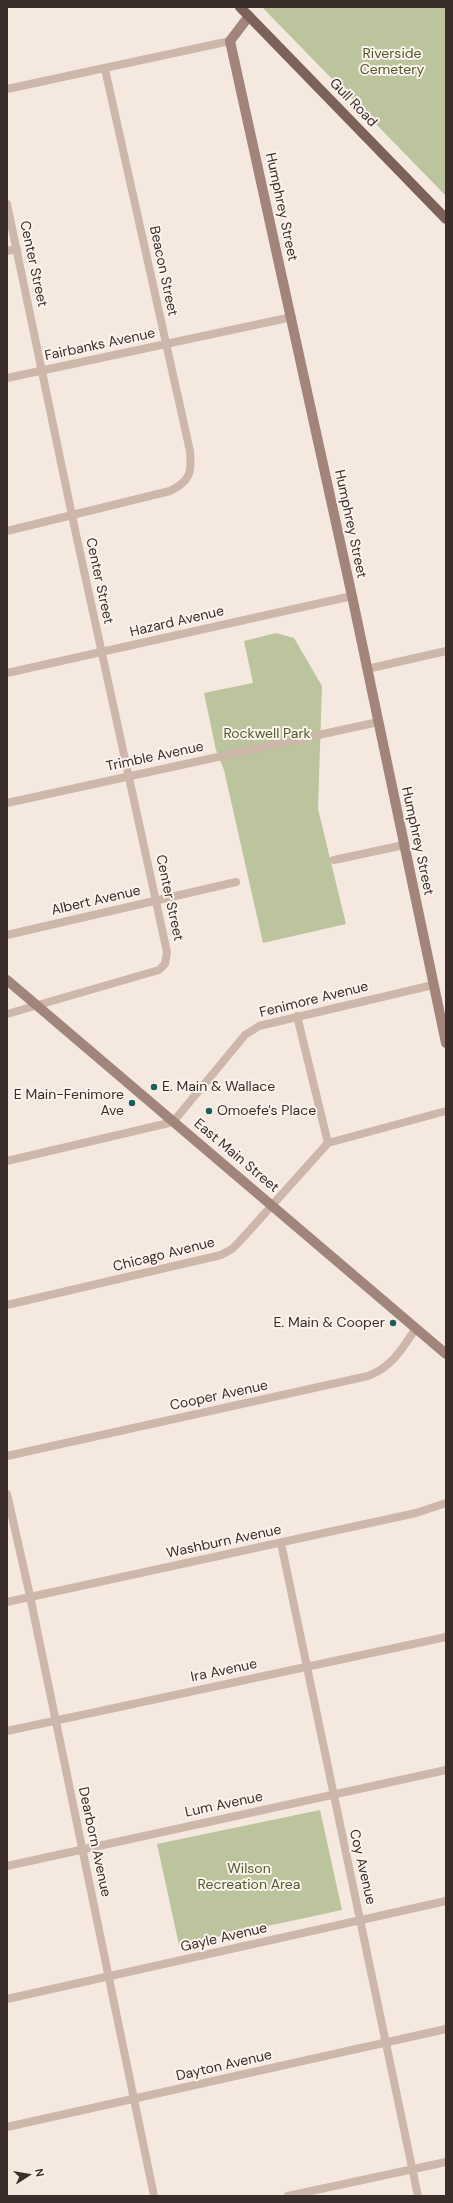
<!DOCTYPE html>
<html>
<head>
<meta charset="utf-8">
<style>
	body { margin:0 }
	#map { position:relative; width:453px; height:2203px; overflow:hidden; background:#f4e8df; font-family:"DM Sans",sans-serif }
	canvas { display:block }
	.frame { position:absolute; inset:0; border:8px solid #3a2d2a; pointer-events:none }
	.north { position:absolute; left:8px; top:2155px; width:40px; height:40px; -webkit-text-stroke:3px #fbf3ec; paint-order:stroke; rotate:78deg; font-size:11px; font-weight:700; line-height:16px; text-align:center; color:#3a2d2a }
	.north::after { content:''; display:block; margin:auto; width:14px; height:18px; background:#3a2d2a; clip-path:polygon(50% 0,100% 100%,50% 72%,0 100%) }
</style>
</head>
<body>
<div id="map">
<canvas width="453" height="2203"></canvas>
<div class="frame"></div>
<div class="north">N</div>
</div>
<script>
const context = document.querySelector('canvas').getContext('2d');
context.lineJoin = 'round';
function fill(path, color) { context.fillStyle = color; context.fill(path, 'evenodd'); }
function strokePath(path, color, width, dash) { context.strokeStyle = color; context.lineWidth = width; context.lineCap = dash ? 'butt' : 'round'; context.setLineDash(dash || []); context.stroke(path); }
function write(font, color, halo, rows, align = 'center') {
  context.font = font + ' "DM Sans",sans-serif'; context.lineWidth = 4; context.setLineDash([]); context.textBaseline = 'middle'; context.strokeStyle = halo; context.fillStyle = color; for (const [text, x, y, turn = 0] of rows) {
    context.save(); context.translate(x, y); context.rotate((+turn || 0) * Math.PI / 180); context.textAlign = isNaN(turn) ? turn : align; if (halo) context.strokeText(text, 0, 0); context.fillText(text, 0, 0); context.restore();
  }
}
const green = new Path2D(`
	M262 7H446V196Z
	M276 633 294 638 322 686 318 809 346 924 263 943 224 770 216 750 204 693 253 683 244 641Z
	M320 1810 342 1910 179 1945 157 1844Z`);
const street = new Path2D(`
	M7 89 230 41
	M7 204 74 525 167 952 165 964 159 970 7 1014
	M7 251 17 249
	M7 378 292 317
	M7 531 170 491C190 481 192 473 190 451L105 69
	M367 669 446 651
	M7 673 352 596
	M7 803 378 722
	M334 860 404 845
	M7 935 236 882
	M297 1016 328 1143
	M7 1161 173 1122 245 1035 259 1026 433 985
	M7 1305 221 1255 232 1249 240 1241 328 1143 446 1111
	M7 1456 368 1376C392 1367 402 1349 416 1328
	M7 1494 30 1596 154 2196
	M281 1543 418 2196
	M7 1602 416 1513 446 1503
	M7 1731 446 1637
	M7 1866 446 1770
	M7 1999 446 1901
	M7 2127 446 2029
	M288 2196 446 2162`);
const secondary = new Path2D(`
	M249 16 230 41 352 596 446 1043
	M7 980 446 1354`);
const primary = new Path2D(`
	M240 7 446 219`);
const markers = [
	[154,1087,4,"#1d5e5c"],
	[132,1103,4,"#1d5e5c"],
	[209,1111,4,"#1d5e5c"],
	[393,1323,4,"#1d5e5c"]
];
const parkNames = [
	["Riverside",392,54],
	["Cemetery",392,70],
	["Rockwell Park",267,734],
	["Wilson",249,1869],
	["Recreation Area",249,1885]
];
const streetNames = [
	["Gull Road",353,103,46],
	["Humphrey Street",281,207,78],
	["Center Street",33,264,78],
	["Beacon Street",163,271,78],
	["Fairbanks Avenue",100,345,-12],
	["Humphrey Street",350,524,78],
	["Center Street",99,581,78],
	["Hazard Avenue",177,622,-13],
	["Trimble Avenue",155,757,-12],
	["Humphrey Street",417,841,78],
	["Center Street",169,898,78],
	["Albert Avenue",96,901,-13],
	["Fenimore Avenue",314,1000,-14],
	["East Main Street",236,1156,40],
	["Chicago Avenue",164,1255,-14],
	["Cooper Avenue",219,1396,-12],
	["Washburn Avenue",224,1542,-12],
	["Ira Avenue",224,1671,-12],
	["Lum Avenue",224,1805,-12],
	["Dearborn Avenue",94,1842,78],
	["Coy Avenue",362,1867,77],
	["Gayle Avenue",224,1938,-13],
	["Dayton Avenue",224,2066,-13]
];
const poiNames = [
	["E. Main & Wallace",162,1087],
	["E Main-Fenimore",124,1095,"right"],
	["Ave",124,1111,"right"],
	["Omoefe's Place",217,1111],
	["E. Main & Cooper",385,1323,"right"]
];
fill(green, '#bcc49e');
strokePath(street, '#cdb6aa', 8);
strokePath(secondary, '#a1857b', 10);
strokePath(primary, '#7d625a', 10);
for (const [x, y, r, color] of markers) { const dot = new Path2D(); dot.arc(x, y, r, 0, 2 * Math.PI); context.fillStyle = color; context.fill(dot); strokePath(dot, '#fbf3ec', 1.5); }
write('14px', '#4e5a2c', '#fbf3ec', parkNames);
write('14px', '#3a2d2a', '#fbf3ec', streetNames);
write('14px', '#3a2d2a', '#fbf3ec', poiNames, 'left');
</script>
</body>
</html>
